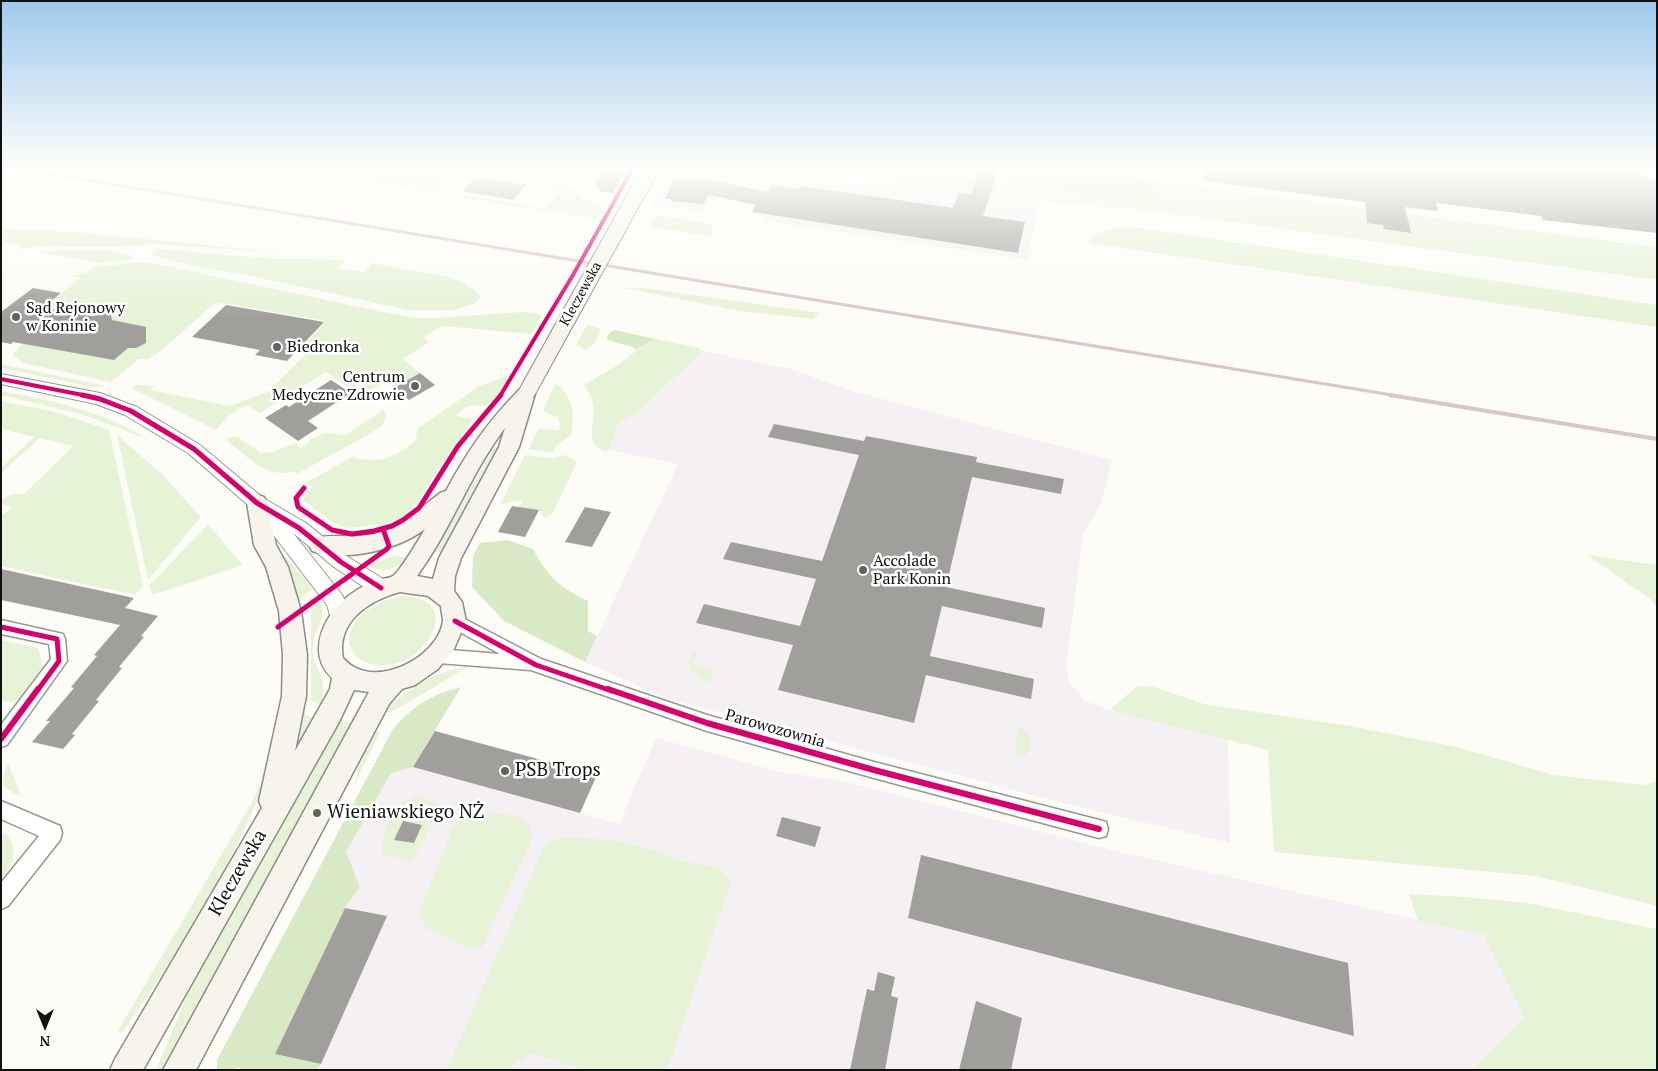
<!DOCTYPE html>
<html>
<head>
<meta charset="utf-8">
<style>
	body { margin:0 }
	#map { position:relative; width:1658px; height:1071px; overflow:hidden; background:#fdfcf7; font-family:"PT Serif",serif }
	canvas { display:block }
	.frame { position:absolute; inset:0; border:2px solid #111; pointer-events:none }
	.north { position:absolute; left:20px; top:1001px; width:50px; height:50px; -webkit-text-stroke:4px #fff; paint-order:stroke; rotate:180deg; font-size:14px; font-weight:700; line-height:20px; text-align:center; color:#111 }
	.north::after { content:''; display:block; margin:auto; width:18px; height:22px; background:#111; clip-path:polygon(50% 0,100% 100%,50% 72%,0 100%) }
</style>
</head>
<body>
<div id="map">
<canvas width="1658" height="1071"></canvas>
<div class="frame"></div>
<div class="north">N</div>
</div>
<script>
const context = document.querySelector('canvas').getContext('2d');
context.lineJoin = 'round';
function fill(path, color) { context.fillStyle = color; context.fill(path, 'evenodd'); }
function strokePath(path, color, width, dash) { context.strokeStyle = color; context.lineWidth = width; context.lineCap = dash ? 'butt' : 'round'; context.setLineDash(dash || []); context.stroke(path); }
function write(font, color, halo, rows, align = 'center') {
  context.font = font + ' "PT Serif",serif'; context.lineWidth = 5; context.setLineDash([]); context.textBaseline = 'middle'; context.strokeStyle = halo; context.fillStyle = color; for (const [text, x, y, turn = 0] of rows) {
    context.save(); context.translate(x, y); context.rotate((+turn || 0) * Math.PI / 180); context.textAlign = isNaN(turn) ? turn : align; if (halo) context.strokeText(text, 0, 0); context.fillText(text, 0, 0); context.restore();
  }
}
const industrial = new Path2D(`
	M670 171 762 177 837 175 886 178 1041 201 1027 259 1018 258 763 221 781 187 731 179 702 212 652 206Z
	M703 351 791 369 852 391 1112 460 1101 503 1083 535 1066 666 1069 682 1085 701 1110 710 1228 739 1230 843 1067 804 665 698 585 662 678 464 608 450 619 423 636 414Z
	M656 738 777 771 851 783 1112 850 1484 935 1524 1016 1472 1070H317L320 1064 275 1054 345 908 360 887 345 852 391 772 413 767 619 824Z`);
const green = new Path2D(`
	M270 168H315L375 177 382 171 435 175 442 181 441 193Z
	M1158 181 1657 247V280L1159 212 1041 201 979 191 989 184 1005 185 1158 202Z
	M563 183C581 189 583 203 605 208L598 219 462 198 464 195 543 208 559 190 551 188 555 184Z
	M657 215 705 222 712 226 713 234 711 236 650 227Z
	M1117 227 1141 228 1657 305V327L1088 243 1094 235Z
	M1 228 86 233 285 253 154 244 114 247 48 246 18 249 19 245 1 242Z
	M158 249 267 258 345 260 338 269 365 272 372 263 447 277 465 283 481 296 474 304 454 310H408L252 276 190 265 151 255Z
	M60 250 114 251 134 257 133 259 99 263 39 252Z
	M141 262 167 266 383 312 418 318H437L522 312 535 313 542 316 531 334 443 326 423 337 429 342 403 359 420 373 394 388 387 381 367 392 362 383 351 389 326 372 260 413 246 405 227 417 216 430 131 388 135 385 154 386 150 390 229 406 268 392 309 351 300 350 326 321 216 302 163 349 148 359H139L111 382 23 363 13 355 21 345 48 323 30 319 80 278 71 276 87 272 94 267Z
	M624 288H644L820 313 813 319 740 311Z
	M587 325 600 328C600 337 594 347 585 350L576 345Z
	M656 339 699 348 703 351 636 414 619 423 608 450 606 452C583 445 596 424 593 407 592 398 589 392 584 385 595 378 632 359 636 349Z
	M1 364 105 386 93 387 1 368Z
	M510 375 501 390 487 405 469 406 457 414V416L473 419 448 454 417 503 401 517 384 524 348 528 334 523 304 501 305 494 312 487 306 483 352 457C377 465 397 457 416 440L417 429 479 386Z
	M555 384C574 396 575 415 571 435L557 445 553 453 529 449 538 429 559 430 560 425 558 418 543 411Z
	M1 391C53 401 105 411 149 440L84 415 1 395Z
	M1 401 55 412 109 430 143 586 135 595 1 566V517L12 507 1 504V501L11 494H24L73 446 40 438 1 473V468L34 437 1 429Z
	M383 410C388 417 385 422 380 428L297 474 294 471C266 480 246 455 226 439L234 436 238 437 261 453 273 452 296 443 300 448 310 442 309 440 324 433 346 435Z
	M117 435 161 473 201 517 148 580Z
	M495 446 498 448 441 552H434Z
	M525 455 552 458 567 455 577 462 552 514 545 518 539 510 520 507 522 502 515 501 500 505Z
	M208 524 243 565 153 595 149 586Z
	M1587 555 1657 565V607L1650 599Z
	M395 556 408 558C399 569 383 574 370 566L375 562Z
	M286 557 313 589 297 601 283 558Z
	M400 596C473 596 420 680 368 663 360 660 352 654 350 645 345 617 379 601 400 596Z
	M321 600C326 620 316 627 313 645 311 659 318 667 322 679 325 687 322 697 321 706L311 700V608Z
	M1 640 38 648 43 667 15 703 1 700Z
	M695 651 697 653 692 664 714 671 710 682C696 680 680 662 695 651Z
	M468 667 395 710 383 714C400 691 439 669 468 667Z
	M302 681 303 710 306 715 315 719 297 748 293 749Z
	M1137 686 1154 687 1204 704 1350 726 1457 747 1553 775 1643 785 1657 781V906L1536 876 1274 852 1268 750 1110 710Z
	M339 721 352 722 164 1070H156L192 984Z
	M1018 727 1025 730 1032 743 1026 755 1015 756Z
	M374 731 380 732 353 788 364 749Z
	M8 763 21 796C0 788 0 783 8 763Z
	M270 765C236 865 182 947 122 1033L118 1031 251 804Z
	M417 796 438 803 441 806 412 861 386 855 382 852C383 826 391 806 417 796Z
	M478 811 515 816 530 825 532 838 482 947 471 948 427 929 419 913 453 828 459 820Z
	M1 833 8 835C19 851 11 867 1 882Z
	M561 837 614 840 655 851 682 861 718 868 731 881 669 1064 662 1070H586L532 1053 505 1070H447L545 845Z
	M1409 894 1466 897 1527 903 1657 929V1070H1472L1524 1016 1484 935 1418 921Z`);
const forest = new Path2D(`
	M832 168H951L980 181 979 191 886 178 837 175Z
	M1012 168H1060L1158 181V202L1005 185Z
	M615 330 656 339 636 349C627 343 615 345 606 338L610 332Z
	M508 540 533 549C548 577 560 588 588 601V631L597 636 585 662 504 621 472 587 473 556 480 543Z
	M461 687 413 767 391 773 346 852 360 887 345 908 275 1054 321 1064 317 1070H243L238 1067 236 1070H217V1060L393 729C414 705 431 695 461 687Z`);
const building = new Path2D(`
	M615 168H628L613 193 600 192 595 183 602 172Z
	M980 168H999L983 216 1025 222 1018 253 752 212 756 205 708 195 704 204 670 201 671 199H665L674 178 717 181 767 192 771 185 799 189 801 186 953 208 958 193 971 194Z
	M1204 168H1638L1644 178 1657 179V233L1543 220 1541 216 1436 203 1438 211 1405 207 1411 233 1384 229 1383 225 1367 223 1365 202 1204 181Z
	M476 177 526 185 513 200 462 191Z
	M33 288 61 293 43 308 92 316 110 311 112 320 146 327V343L136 348H128L114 360 13 342 11 344 1 342V312Z
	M226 305 324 322 287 361 255 355 260 350 192 337Z
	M420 373 435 385 409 400 394 388Z
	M331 380 351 393 308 421 318 428 298 441 265 418 286 405 289 407Z
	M774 424 864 441 866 436 977 457 976 462 1064 479 1061 494 972 477 946 587 1045 608 1042 628 942 606 930 656 1034 679 1031 699 926 675 914 723 778 690 793 645 696 623 704 604 800 626 816 579 723 559 731 542 822 561 859 455 768 437Z
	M512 506 539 510 525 537 498 532Z
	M585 507 611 512 592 547 565 542Z
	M1 569 134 598 125 608 158 616 141 636 144 637 119 667 122 668 96 700 99 701 72 734 75 735 63 749 32 742 50 721H46L74 688 71 687 97 656 94 655 120 625 1 600Z
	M435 731 597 775 580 813 413 767Z
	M782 817 821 827 815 847 776 836Z
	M403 821 422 825 414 843 394 840Z
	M921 855 1348 963 1354 1036 908 918Z
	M345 908 387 916 321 1064 275 1054Z
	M878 972 895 977 891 996 898 998 885 1070H850L867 989 874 991Z
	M976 1001 1022 1018 1011 1070H959Z`);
const minor = new Path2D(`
	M455 614 541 659 707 715 874 762 1099 820 1106 822 1108 829 1106 836 1099 838 874 778 707 731 531 670 438 663 432 661 430 656 432 651 438 649 500 654 449 626 447 621 449 616Z
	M1 620 63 634 65 639 67 661 7 745 1 747V725L51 659 49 644 1 634Z
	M1 801 60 826 62 833 60 840 8 906 1 909V883L39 836 1 819Z`);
const tertiary = new Path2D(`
	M1 374 100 393 137 407 200 445 263 498 306 523 348 557 388 582 391 588 388 594 381 596 374 594 334 567 293 533 343 596 350 619 347 625 340 627 333 625 327 605 255 511 188 453 125 415 96 404 1 384Z`);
const secondary = new Path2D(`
	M526 388 533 390 535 394 519 447 461 558 455 576 454 591 462 602 466 621 454 649 438 669 415 685 402 689 389 704 196 1070H163L369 692 354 690 339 722 143 1070H110L115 1059 262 808 259 801 282 696 283 655 279 611 266 567 254 545 247 503 250 497 257 495 264 497 267 503 276 545 288 567 301 611 307 655 306 696 295 751 330 689 332 678C304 651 326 610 354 592 362 586 372 583 382 579 385 578 390 578 393 576 401 570 419 539 425 529 398 550 346 562 312 551L309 545 312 539C327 534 344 537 359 536 395 534 413 514 440 493L446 491C466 453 489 420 519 390ZM505 428 499 447 439 558 433 579 417 576C451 530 470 474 505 428ZM400 592 428 596 441 606C441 611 443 617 443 621 438 659 371 692 343 658 336 622 369 600 400 592Z`);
const railFar1 = new Path2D(`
	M14 168 1398 396`);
const rail = new Path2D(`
	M1390 395 1657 439`);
const secondaryBridge = new Path2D(`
	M526 394 651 168`);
const cyclewayFar2 = new Path2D(`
	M1 379 88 396
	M500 396 573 275 633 168`);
const cyclewayFar1 = new Path2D(`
	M82 395 100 399 131 411 194 449 257 503 299 528 341 562 381 588
	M304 488 296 498 298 507 332 530 352 534 374 531 392 526 403 520 419 508 458 446 501 395
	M455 621 536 665 612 691
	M1 627 57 639 59 661 37 691
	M278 627 387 549 389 546 383 529`);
const cycleway = new Path2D(`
	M608 689 707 723 874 770 1099 829
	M1 739 38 689`);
const markers = [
	[16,317,5,"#646362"],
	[277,347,5,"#646362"],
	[415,386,5,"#646362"],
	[863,570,5,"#646362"],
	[505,771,5,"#646362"],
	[317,813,5,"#646362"]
];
const farStreetnames = [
	["Kleczewska",581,294,-61]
];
const poiNames = [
	["Sąd Rejonowy",26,308],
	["w Koninie",26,326],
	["Biedronka",287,347],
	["Centrum",405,377,"right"],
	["Medyczne Zdrowie",405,395,"right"],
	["Accolade",873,561],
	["Park Konin",873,579]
];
const streetNames = [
	["Parowozownia",775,729,16]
];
const nearPoinames = [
	["PSB Trops",515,771],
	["Wieniawskiego NŻ",327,813]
];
const nearStreetnames = [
	["Kleczewska",238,873,-60]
];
fill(industrial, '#f5f0f3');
fill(green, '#e7f3d7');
fill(forest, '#d8eac5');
fill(building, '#a19f9c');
strokePath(minor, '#979795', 3);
strokePath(tertiary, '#979795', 2);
strokePath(secondary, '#8e8d8b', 3);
fill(minor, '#fffffe');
fill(tertiary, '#fffffe');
fill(secondary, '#f6f4eb');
strokePath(railFar1, '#d9c6c7', 3);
strokePath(rail, '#d9c6c7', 4);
strokePath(secondaryBridge, '#8e8d8b', 18, []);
strokePath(secondaryBridge, '#f6f4eb', 16);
strokePath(cyclewayFar2, '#d6006c', 4);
strokePath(cyclewayFar1, '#d6006c', 5);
strokePath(cycleway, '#d6006c', 6);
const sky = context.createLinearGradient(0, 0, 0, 318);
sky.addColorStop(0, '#9dc9ee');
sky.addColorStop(0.53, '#fefefb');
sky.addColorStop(1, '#fefefb00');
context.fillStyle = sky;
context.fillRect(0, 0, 1658, 318);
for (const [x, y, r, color] of markers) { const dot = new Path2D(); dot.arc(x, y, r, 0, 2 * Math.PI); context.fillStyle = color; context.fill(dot); strokePath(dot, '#fff', 2); }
write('14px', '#111', '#fff', farStreetnames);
write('16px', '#111', '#fff', poiNames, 'left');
write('16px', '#111', '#fff', streetNames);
write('19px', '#111', '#fff', nearPoinames, 'left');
write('19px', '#111', '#fff', nearStreetnames);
</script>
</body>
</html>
